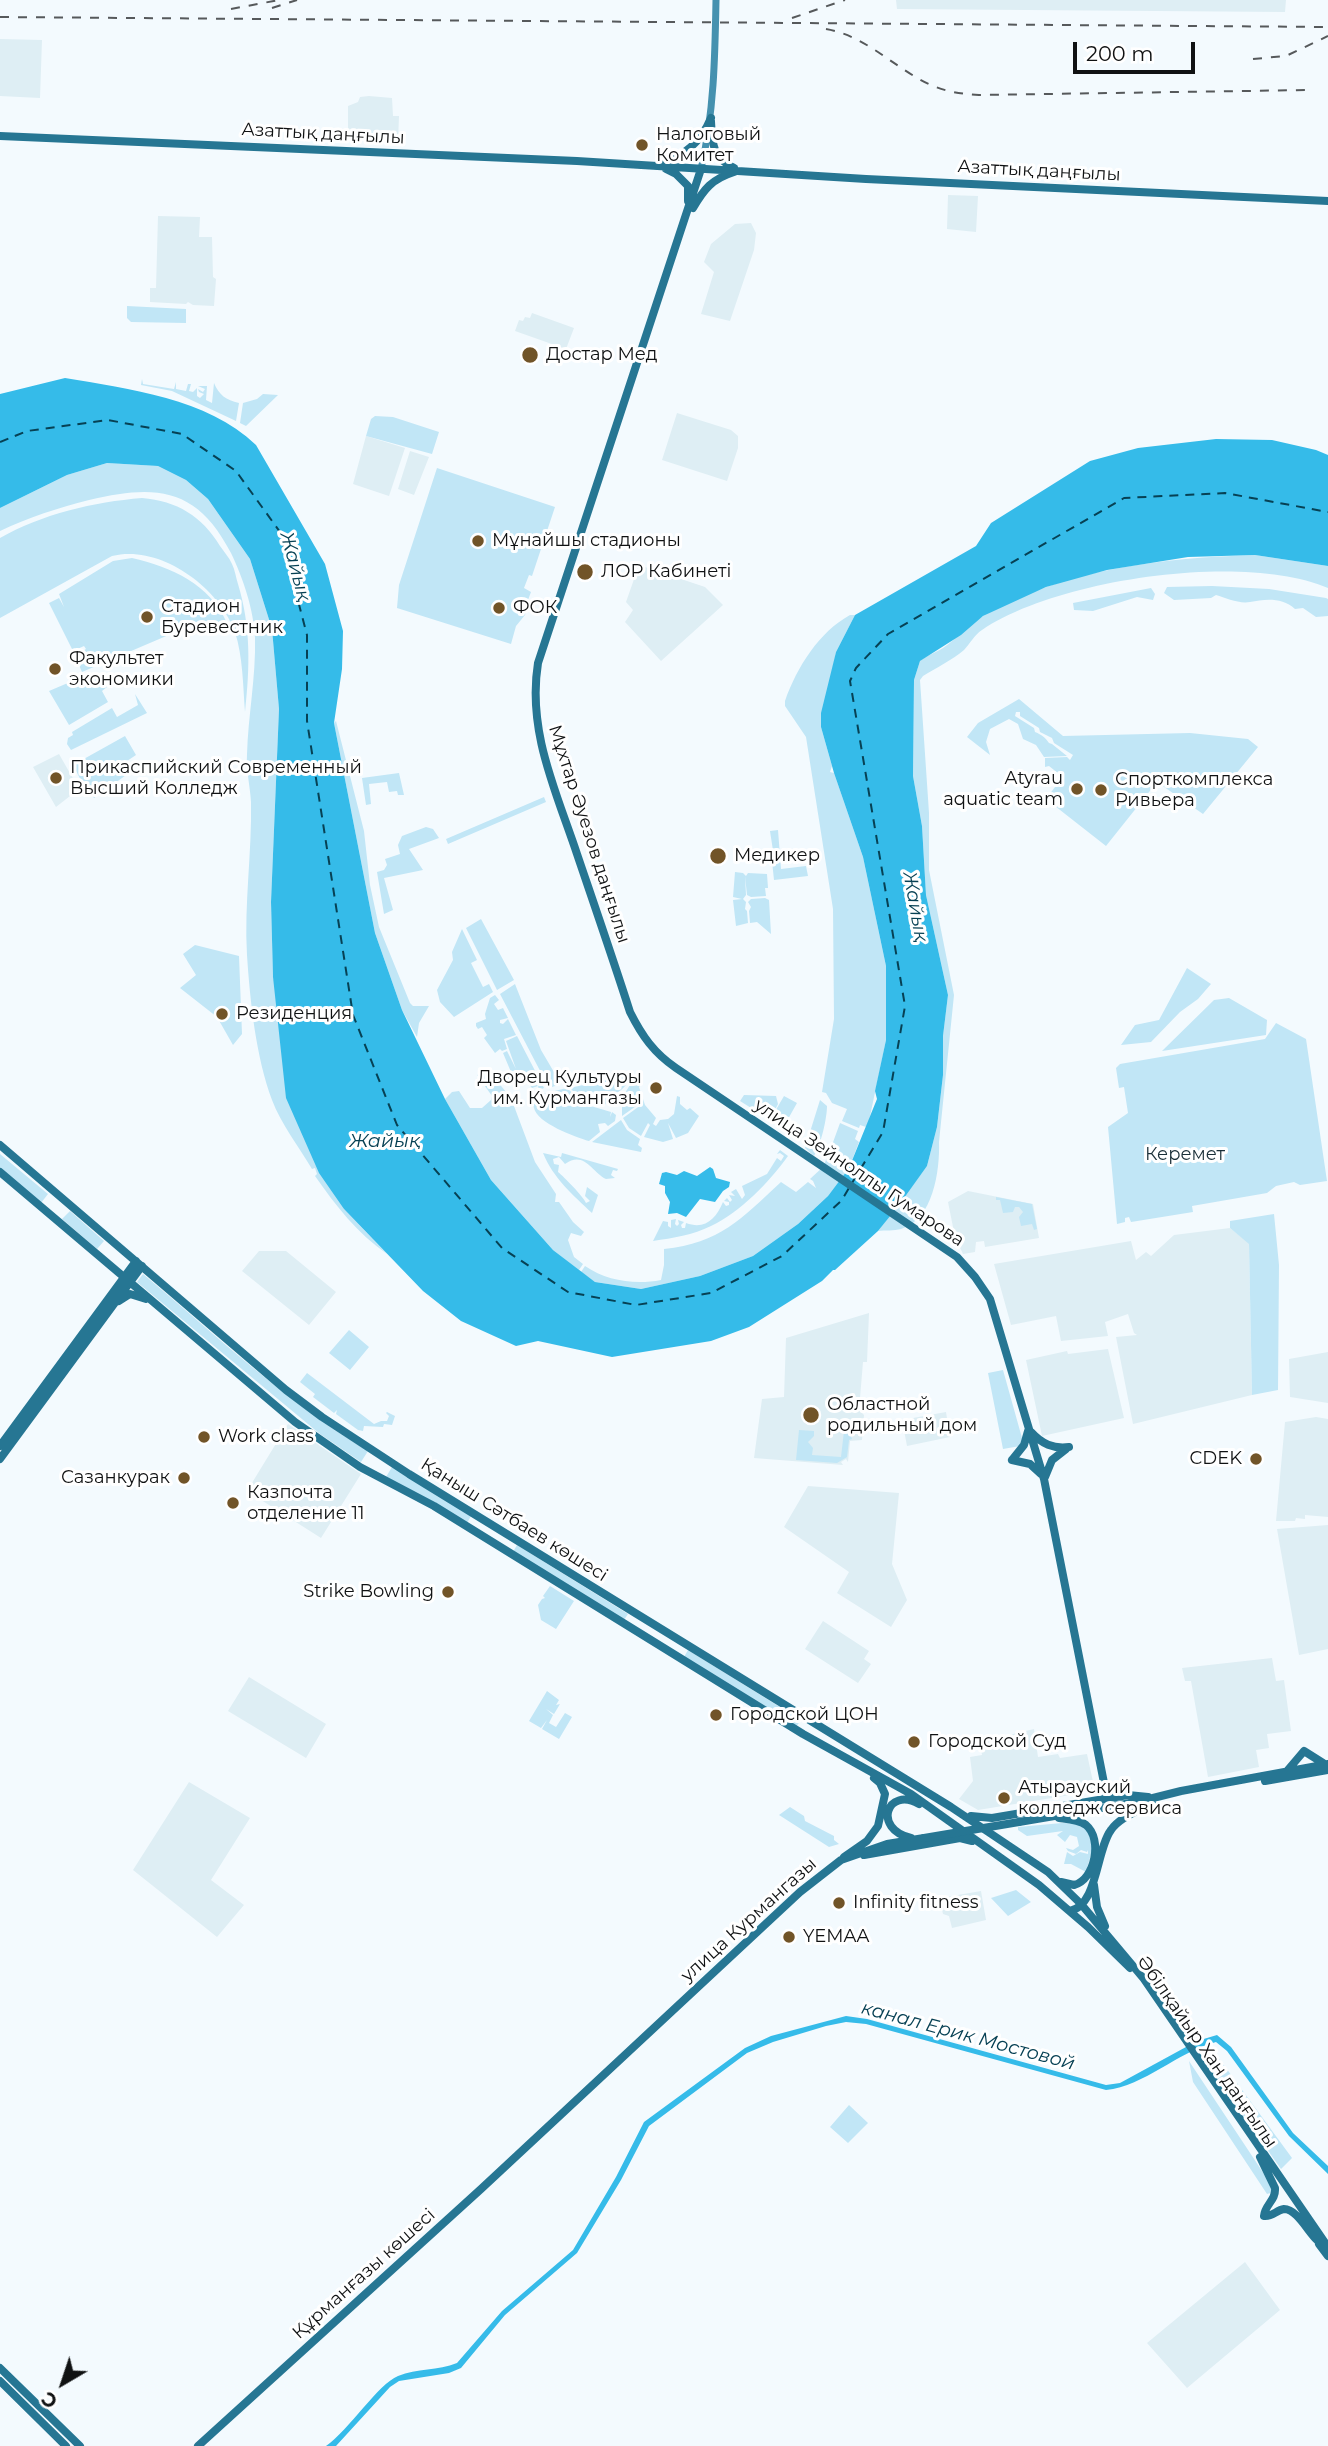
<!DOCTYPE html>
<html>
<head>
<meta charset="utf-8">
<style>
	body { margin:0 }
	#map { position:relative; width:1328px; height:2446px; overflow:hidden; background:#f3fafe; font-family:Montserrat,sans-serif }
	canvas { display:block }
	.north { position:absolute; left:28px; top:2348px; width:70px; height:70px; -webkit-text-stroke:5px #fff; paint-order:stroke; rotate:219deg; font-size:19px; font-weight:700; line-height:28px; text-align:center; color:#101213 }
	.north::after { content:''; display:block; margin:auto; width:24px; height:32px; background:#101213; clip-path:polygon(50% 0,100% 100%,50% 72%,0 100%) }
	.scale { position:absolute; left:1073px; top:42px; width:122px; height:32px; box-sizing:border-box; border:4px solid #101213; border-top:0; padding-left:9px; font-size:21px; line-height:24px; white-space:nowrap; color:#101213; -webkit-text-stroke:5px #fff; paint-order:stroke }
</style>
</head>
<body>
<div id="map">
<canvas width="1328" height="2446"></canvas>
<div class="north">С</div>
<div class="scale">200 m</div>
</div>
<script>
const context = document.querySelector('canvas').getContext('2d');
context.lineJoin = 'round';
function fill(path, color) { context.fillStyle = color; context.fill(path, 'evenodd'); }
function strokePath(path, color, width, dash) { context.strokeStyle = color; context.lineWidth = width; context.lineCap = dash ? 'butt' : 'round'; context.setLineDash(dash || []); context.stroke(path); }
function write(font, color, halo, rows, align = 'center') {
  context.font = font + ' Montserrat,sans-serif'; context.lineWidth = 6; context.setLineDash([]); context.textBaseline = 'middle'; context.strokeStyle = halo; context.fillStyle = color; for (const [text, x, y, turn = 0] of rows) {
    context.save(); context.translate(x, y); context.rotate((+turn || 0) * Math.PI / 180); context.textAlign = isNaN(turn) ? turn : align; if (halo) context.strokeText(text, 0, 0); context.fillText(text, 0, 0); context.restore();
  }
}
const built = new Path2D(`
	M896 0H1286L1285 12 897 9Z
	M0 39 42 40 40 98 0 96Z
	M369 96 392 98 393 116H399L398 142 348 139V106L358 102 360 97Z
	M948 195 978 196 976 232 947 229Z
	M158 216 200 217 199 237H212L213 277 216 279 214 306 193 305 188 302 186 304 150 302V288H156Z
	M751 223 756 233 754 250 730 321 701 314 714 272 704 262 711 244 735 224Z
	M532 313 574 328 566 349 515 331 519 320 523 321 525 317 530 318Z
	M677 413 731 430 738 436V448L727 481 662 460Z
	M366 436 405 448 389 496 353 484Z
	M410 451 429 457 414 495 398 489Z
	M639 565 705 587 723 605 661 661 625 622 633 610 626 602Z
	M59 754 79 789 56 807 33 767Z
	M968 1191 1033 1204 1039 1238 985 1247 984 1241 976 1242 975 1252 963 1254 955 1237 948 1202Z
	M1230 1228 1249 1243 1252 1395 1133 1424 1116 1337 1137 1335 1134 1333 1128 1314 1105 1322 1108 1336 1061 1341 1056 1316 1011 1325 994 1264 1131 1241 1136 1260 1146 1252 1151 1256 1174 1235Z
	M259 1251H286L336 1292 309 1325 242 1271Z
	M869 1313 867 1362H863L859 1410 864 1415 862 1440 850 1441 848 1462 846 1459 841 1462 843 1465 754 1458 762 1399 784 1397 786 1338Z
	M1108 1349 1124 1418 1042 1436 1026 1360 1067 1351 1068 1354Z
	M1328 1352V1403L1290 1397 1289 1359Z
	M946 1412 950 1437 907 1446 902 1420Z
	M1316 1417 1328 1419V1517L1305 1515V1519L1296 1518 1295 1521H1276L1285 1422Z
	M288 1424 361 1474 321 1538 247 1491Z
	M808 1486 899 1493 892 1564 907 1600 891 1627 837 1593 849 1572 784 1527Z
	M1328 1525V1649L1299 1655 1277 1529Z
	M823 1621 869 1651 864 1659 871 1664 858 1683 805 1649Z
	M1272 1658 1276 1681 1284 1680 1291 1731 1267 1734 1269 1748 1256 1750 1259 1767 1208 1777 1191 1681H1185L1182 1668Z
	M249 1677 326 1724 306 1758 228 1711Z
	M1034 1729 1038 1757 1058 1754 1060 1758 1087 1754 1095 1791 978 1810 959 1799 973 1781 970 1757 982 1755 980 1742Z
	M189 1782 250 1818 211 1880 244 1905 217 1937 133 1870Z
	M981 1891 986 1920 952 1928 949 1916 943 1914 941 1905 945 1901 946 1897Z
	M1245 2262 1280 2310 1187 2388 1147 2343Z`);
const green = new Path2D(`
	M127 306 186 309V323L131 322 127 318Z
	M142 379 143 384 174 389 176 382V389L186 391 188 384H191L189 391 193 392 197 388V396L200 398 204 394 199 392 198 389 203 392 205 389 198 386H207L206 400 212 403 214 383C219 395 226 400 239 403L236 421 172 391 141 385Z
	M263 394 278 395 246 426 240 423 243 403 257 399Z
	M375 416 393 417 439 432 432 454 366 436 371 419Z
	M107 463 158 466 186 480 208 499 250 559 272 629 279 709 271 902 273 977 344 1209 387 1254C357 1233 336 1206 315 1176L317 1174 315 1168 312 1169C299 1147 281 1124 272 1100 256 1057 250 1001 247 955 244 904 252 853 251 802 250 786 246 770 247 754 248 716 256 677 255 638 254 610 243 578 231 553 197 487 156 484 89 500 58 508 29 517 0 531V508L67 475Z
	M437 468 555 507 532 576 529 575 524 588 531 592 528 600H523L529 603 525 615 516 626 511 644 397 608 399 585Z
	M142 498C177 501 202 516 220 546 224 552 229 557 232 564 235 570 236 578 238 584 251 627 250 667 245 712 243 686 243 657 235 632 219 587 160 544 112 556L0 618V538C42 514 94 502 142 498Z
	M1255 555 1328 566V588C1243 552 1057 579 982 630 974 635 970 644 964 650 952 660 936 668 923 676L920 680 929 813V870L954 995 939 1142C940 1171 933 1220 901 1229 894 1231 885 1230 878 1231L927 1166 937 1127 943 1075V1036L948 995 926 895 922 826 913 776 914 680 920 661C927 655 935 653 943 648 958 638 970 623 985 615 1066 568 1164 558 1255 555Z
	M132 558C171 567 210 584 227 623L193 632 192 625 82 672 75 656 86 649 84 646 73 651 49 603 59 598 64 607 59 594 113 561Z
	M1212 586 1269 589 1326 598 1328 599V616L1316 617 1303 608 1295 609C1282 597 1265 599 1250 602 1239 604 1226 598 1216 595L1211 598 1174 600 1164 593 1167 587Z
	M1151 588 1155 594 1153 600 1137 597 1093 611 1074 610 1073 603Z
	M850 615H855L836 652 821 727 832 766 830 772 834 773 863 857 886 966V1040L869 1121 866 1127 860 1125 859 1128 842 1121 847 1109 832 1103 826 1093 822 1092 834 1019 833 909 806 737 785 706V701C797 667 819 632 850 615Z
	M89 674 107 687 102 691 108 702 69 725 49 691Z
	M135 694 147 713 71 750 67 744 68 738 73 735 72 732 112 708 117 717 138 705Z
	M1019 699 1063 736 1190 733 1248 739 1258 747 1203 814 1157 782 1106 846 1046 799 1061 779 1058 777 1059 774 1049 766 1045 767V758L1067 757 1070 760 1073 755 1054 743 1052 738 1040 732 1039 728 1020 716V712H1016L1015 716 1034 728 1035 732C1042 735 1045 737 1049 743L1052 744 1067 756 1044 757 1036 745 1023 739 1018 724 1009 719 990 729 986 742 990 755 967 737 978 723Z
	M336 721 364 831 370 885 379 927 410 1003 413 1006H429L419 1023 417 1037 402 1010 375 933 334 723Z
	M125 736 136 755 127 761 128 764 125 766 129 773 94 798 92 795 89 796 73 765Z
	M399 773 404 795H398L397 791 389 792 387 782 369 784 371 804 366 805 362 778Z
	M544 797 546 802 448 844 446 839Z
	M426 827 433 829 439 838 409 849 423 870 384 878 393 910 384 914 377 872 384 870 387 865 385 859 400 854 398 845 402 836Z
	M778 830 781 869 806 866 808 876 774 880 772 861 778 858 774 857 770 831Z
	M735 872 743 873 746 876 748 873 767 874 768 888H765L766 896 751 897 747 895 745 876 746 895 743 899 746 902 745 909 747 911 748 923 736 926 733 900 742 899 733 897Z
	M765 898 769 900 771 934 757 922 750 923 749 911 751 907 748 902 751 899Z
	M481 919 514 980 497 990 466 928Z
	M462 929 477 960 471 963 483 987 489 984 493 992 454 1017 440 1002 437 990 453 960 452 952Z
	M195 945 239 956 242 1034 233 1045 217 1017 180 988 196 975 183 954Z
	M1187 968 1211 984 1198 999 1180 1012 1151 1042 1121 1045 1135 1025 1159 1020Z
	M515 984 541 1050 561 1084 549 1088 500 994Z
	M495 995 499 1000 494 1004 498 1010 503 1008 508 1018 500 1020V1023L503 1024 508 1019 516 1035 504 1039 507 1049 502 1051 500 1049 495 1053 484 1038 487 1035 482 1027 478 1029 476 1026V1023L486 1019 485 1014 490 998Z
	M1229 998 1267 1020 1266 1035 1162 1051 1214 1000Z
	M1276 1023 1306 1039 1327 1181 1300 1185 1294 1182 1276 1186 1267 1193 1192 1206 1193 1212 1131 1222 1129 1217 1125 1218V1222L1117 1224 1108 1127 1128 1113 1124 1087 1119 1088 1116 1068 1120 1064 1265 1039Z
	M517 1036 544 1088 539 1090 538 1086 532 1088 521 1074 511 1083 506 1076 511 1072 503 1053 507 1051 516 1069 506 1041Z
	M488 1070 511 1098 535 1162 556 1194 555 1202H559L573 1222 584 1232 581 1236 571 1233 568 1240 574 1257 583 1264 579 1270 553 1250 491 1180 445 1099 452 1092 459 1091 470 1108H482L491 1100 492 1096 477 1075Z
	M640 1073 642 1082 639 1087 645 1105 656 1118 653 1124 656 1126 660 1120 668 1119 674 1114 677 1096 680 1097V1104L687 1110 690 1108 699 1116 688 1133 676 1138 668 1123 673 1139 663 1142 644 1137 650 1125 648 1123 641 1136 629 1128 623 1118 641 1105 639 1104 622 1116V1106L626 1101 625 1093 633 1080 636 1079Z
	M628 1075 631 1079C623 1091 613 1094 604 1106L596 1104 595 1101 592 1103 579 1097 570 1088Z
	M567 1088 584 1104 611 1112 610 1117 612 1112 616 1115 615 1121 608 1126 605 1123 598 1124 600 1132 589 1141C575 1137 537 1123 534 1108 533 1106 534 1098 534 1096Z
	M744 1095 776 1096 778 1104 770 1120 784 1096 797 1103 783 1128 740 1101Z
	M820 1100 827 1106C827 1118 821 1145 814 1156L805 1148Z
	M621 1120 627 1130 640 1139 638 1145 642 1148 641 1152 592 1142Z
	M840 1123 858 1131 855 1139 859 1142 849 1168 828 1196 798 1224 753 1256 700 1276 641 1289 595 1282 581 1272 585 1266C607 1281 635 1285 661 1280L664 1265V1249C720 1243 741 1219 781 1182L796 1192 808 1182 816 1188 813 1181 810 1179 824 1166 829 1150H833L832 1145Z
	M780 1150 788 1156C769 1182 741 1212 711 1226 693 1235 673 1238 653 1241L663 1221 668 1222V1226L671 1228V1220L676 1219 675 1224 677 1226 679 1224 678 1220 684 1222 681 1225 682 1228H685L686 1223C705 1230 716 1219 723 1202L726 1206 729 1205V1202L724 1201 727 1198 730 1202 732 1200 729 1195 735 1196 731 1192 736 1189 742 1199 745 1195 742 1186 767 1174 777 1158 781 1161 784 1156 780 1153 777 1154Z
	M543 1153 561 1157 562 1153 618 1169 617 1171 613 1170 611 1175 615 1178 606 1179C592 1172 584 1150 565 1164L559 1157 553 1159 554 1164 559 1165 558 1172C564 1177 583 1196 586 1203L590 1201 585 1196 587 1187 598 1195 592 1213C573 1195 553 1178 543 1153Z
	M0 1154 48 1194 41 1203 0 1168Z
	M996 1197 1032 1204 1037 1229 1034 1230 1032 1224 1021 1226 1019 1217 1023 1212 1019 1207H1015L1013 1212 1003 1213 1000 1200H996Z
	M70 1211 104 1241 97 1249 62 1219Z
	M1274 1214 1279 1265 1278 1390 1252 1395 1249 1244 1230 1228V1221Z
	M143 1274C216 1335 286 1402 368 1451L361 1462 320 1434 137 1282Z
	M349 1330 369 1347 350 1370 329 1353Z
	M1003 1370 1022 1438 1020 1446 1003 1449 988 1373Z
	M307 1373 374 1424 381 1421H387L389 1416 386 1413 387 1412 395 1416 392 1425 384 1424 383 1427 364 1426 363 1431 358 1430 336 1414 337 1410 334 1413 313 1397 315 1394 300 1382Z
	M799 1430 814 1431V1436L808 1442 813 1448 812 1455 841 1457 844 1431 849 1432 852 1439 849 1440 847 1457 837 1463 796 1460Z
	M392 1467 471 1516 467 1523 386 1477Z
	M517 1545 628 1614 624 1620 513 1552Z
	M550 1586 574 1601 556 1629 541 1620 538 1605 542 1599 545 1598 543 1596Z
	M688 1650 801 1720 796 1727 684 1657Z
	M547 1691 559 1700 556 1705 560 1704 554 1714 546 1709 553 1715 549 1723 556 1727 565 1713 572 1717 559 1739 542 1729 547 1720 541 1728 529 1721Z
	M790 1807 804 1816 805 1821 834 1836V1840L839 1844 829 1847 779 1815Z
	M1073 1822 1088 1830 1093 1847 1086 1872 1071 1864H1064L1067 1852 1073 1856 1080 1852 1088 1854V1850L1087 1852 1081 1850 1076 1854 1068 1851 1066 1848 1073 1850 1079 1846 1077 1837 1070 1835 1065 1842 1057 1835 1063 1831 1027 1836 1018 1830V1827Z
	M1016 1890 1031 1902 1008 1916 991 1898Z
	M1211 2056 1218 2057 1292 2158 1281 2169 1204 2060Z
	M1189 2061 1272 2186 1274 2192 1267 2194 1193 2082Z
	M849 2105 868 2123 848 2143 830 2127Z`);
const water = new Path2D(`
	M65 378C129 389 207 398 256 445L325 564 343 631 342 669 334 723 375 933 402 1010 445 1099 491 1180 553 1250 595 1282 641 1289 700 1276 753 1256 798 1224 828 1196 849 1168 877 1099 875 1091 886 1040V966L863 857 834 773 821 727V713L836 652 855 615 976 546 991 523 1090 461 1138 448 1216 439 1272 440 1316 450 1328 455V566L1255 555 1188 557 1107 570 1046 587 983 616 961 635 920 661 914 680 913 776 922 826 926 895 948 995 943 1036V1075L937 1127 927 1166 899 1205 878 1231 835 1270H833L822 1281 749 1327 711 1341 612 1357 538 1341 516 1346 461 1321 423 1291 344 1209 319 1173 286 1098 273 977 271 902 279 709 272 629 250 559 208 499 186 480 158 466 107 463 67 475 0 508V394Z
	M710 1167 713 1169 716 1178 730 1182 729 1187 723 1191 715 1202 700 1199 686 1217 677 1213 668 1214 670 1202 665 1193V1186L659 1184 662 1173 666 1172 677 1175 684 1171 697 1176Z
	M846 2016 867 2019 1106 2085 1120 2083 1197 2041 1217 2035 1231 2047 1293 2133 1328 2166V2174L1289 2136 1227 2051 1216 2042C1177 2052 1145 2086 1106 2090L866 2024 846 2022 826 2026 773 2042 747 2053 649 2126 621 2180 577 2253 505 2315 461 2368 449 2373 399 2381 390 2387 336 2446H326C349 2430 378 2384 398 2376 417 2368 438 2371 457 2363L502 2311 573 2250 616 2177 644 2122 745 2048 771 2036Z`);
const ferry = new Path2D(`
	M0 442 27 431 108 420 182 434 236 471 280 532 307 635V721L353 1015 397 1125 502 1248 568 1292 636 1305 711 1293 782 1256 842 1200 849 1188
	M852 1183 883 1132 905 1006 850 681 856 668 888 634 1124 498 1225 493 1328 512`);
const secondary = new Path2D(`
	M701 169C714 113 715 57 716 0`);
const primary = new Path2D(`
	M711 121C712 142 712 158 734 168
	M0 136 577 161 866 179 1328 201
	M659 164C684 157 701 142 711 118
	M666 169 676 174 688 186V201
	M701 169 538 663C527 731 556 791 577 854 595 907 613 959 630 1012 642 1036 654 1053 676 1068L957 1257 975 1277 990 1299 1044 1479 1107 1798
	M693 208C704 189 712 179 734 172
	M0 1145 286 1390 322 1417 409 1474 951 1807 1048 1872 1081 1904 1144 1979 1328 2247
	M0 1172 295 1422 360 1467 434 1506 803 1734 911 1794 1039 1885 1088 1927 1130 1968
	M119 1301 130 1294 146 1299
	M1031 1432C1042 1444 1053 1449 1069 1447
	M0 1446 136 1261
	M0 1459 142 1266
	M1012 1460 1030 1464 1041 1474
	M1012 1460 1024 1445 1028 1431
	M1045 1477 1052 1460 1066 1449
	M1287 1771 1304 1751 1323 1763
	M1265 1781 1328 1770
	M971 1816 992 1818 1128 1795 1148 1797
	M1059 1818C1068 1819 1078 1819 1086 1825 1103 1839 1095 1880 1074 1885L1061 1882
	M1019 1822 1137 1802 1181 1791 1328 1764
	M911 1838C872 1829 887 1786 919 1804
	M864 1855 960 1838 972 1841
	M844 1857 867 1841 878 1826 885 1794 880 1783 874 1778
	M1094 1885 1097 1907 1105 1926
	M1070 1911C1098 1905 1096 1850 1111 1830 1120 1817 1139 1811 1152 1803
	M1260 2157 1275 2188C1276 2201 1265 2204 1264 2216 1273 2217 1276 2210 1284 2209 1297 2209 1308 2232 1317 2240
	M1319 2244 1328 2256
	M0 2368 80 2446
	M0 2381 66 2446
	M198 2446 481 2189 800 1892 841 1860 887 1844 924 1838`);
const rail = new Path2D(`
	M272 8 297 0
	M231 9 279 0
	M0 17 1328 27
	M792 18 845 0
	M826 29C867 36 895 69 931 85 947 92 962 94 979 95L1310 90
	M1253 59 1286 56 1328 36`);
const primaryBridge = new Path2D(`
	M924 1838 1019 1822`);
const markers = [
	[642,145,7,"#715428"],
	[530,355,9,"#715428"],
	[478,541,7,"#715428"],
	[585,572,9,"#715428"],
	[499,608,7,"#715428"],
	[147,617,7,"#715428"],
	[55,669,7,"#715428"],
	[56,778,7,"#715428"],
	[1077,789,7,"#715428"],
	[1101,790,7,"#715428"],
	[718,856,9,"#715428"],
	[222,1014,7,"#715428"],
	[656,1088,7,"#715428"],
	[811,1415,9,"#715428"],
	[204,1437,7,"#715428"],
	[1256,1459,7,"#715428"],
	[184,1478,7,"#715428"],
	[233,1503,7,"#715428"],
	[448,1592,7,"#715428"],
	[716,1715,7,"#715428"],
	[914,1742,7,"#715428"],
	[1004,1798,7,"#715428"],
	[839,1903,7,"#715428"],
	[789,1937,7,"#715428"]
];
const streetNames = [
	["Азаттық даңғылы",323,134,3],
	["Азаттық даңғылы",1039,171,3],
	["Мұхтар Әуезов даңғылы",589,834,72],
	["улица Зейноллы Гумарова",859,1173,34],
	["Қаныш Сәтбаев көшесі",514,1520,32],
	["улица Курмангазы",749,1920,-42],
	["Әбілқайыр Хан даңғылы",1207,2052,55],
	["Құрманғазы көшесі",364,2274,-42]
];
const poiNames = [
	["Налоговый",656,135],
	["Комитет",656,156],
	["Достар Мед",546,355],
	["Мұнайшы стадионы",492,541],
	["ЛОР Кабинетi",601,572],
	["Стадион",161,607],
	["Буревестник",161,628],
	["ФОК",513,608],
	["Факультет",69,659],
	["экономики",69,680],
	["Прикаспийский Современный",70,768],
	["Высший Колледж",70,789],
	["Atyrau",1063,779,"right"],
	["aquatic team",1063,800,"right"],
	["Спорткомплекса",1115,780],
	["Ривьера",1115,801],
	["Медикер",734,856],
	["Резиденция",236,1014],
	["Дворец Культуры",642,1078,"right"],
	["им. Курмангазы",642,1099,"right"],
	["Областной",827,1405],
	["родильный дом",827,1426],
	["Work class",218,1437],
	["CDEK",1242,1459,"right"],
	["Сазанкурак",170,1478,"right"],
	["Казпочта",247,1493],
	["отделение 11",247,1514],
	["Strike Bowling",434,1592,"right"],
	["Городской ЦОН",730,1715],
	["Городской Суд",928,1742],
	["Атырауский",1018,1788],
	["колледж сервиса",1018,1809],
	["Infinity fitness",853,1903],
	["YEMAA",803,1937]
];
const parkNames = [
	["Керемет",1185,1155]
];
const waterNames = [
	["Жайық",295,567,75],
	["Жайық",915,907,80],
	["Жайық",385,1141],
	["канал Ерик Мостовой",968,2036,15]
];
fill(built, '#deeef4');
fill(green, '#c1e6f6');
fill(water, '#35bbe9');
strokePath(ferry, '#074154', 2, [9, 7]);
strokePath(secondary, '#4591af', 7);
strokePath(primary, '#267693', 8);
strokePath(rail, '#56595b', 2, [9, 9]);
strokePath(primaryBridge, '#267693', 8);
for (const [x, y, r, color] of markers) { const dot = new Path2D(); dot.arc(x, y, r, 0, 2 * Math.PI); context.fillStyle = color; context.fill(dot); strokePath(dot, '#fff', 2.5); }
write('18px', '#101213', '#fff', streetNames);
write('18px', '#101213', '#fff', poiNames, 'left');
write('18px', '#1a2f38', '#fff', parkNames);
write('italic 19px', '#074154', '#fff', waterNames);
</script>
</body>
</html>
